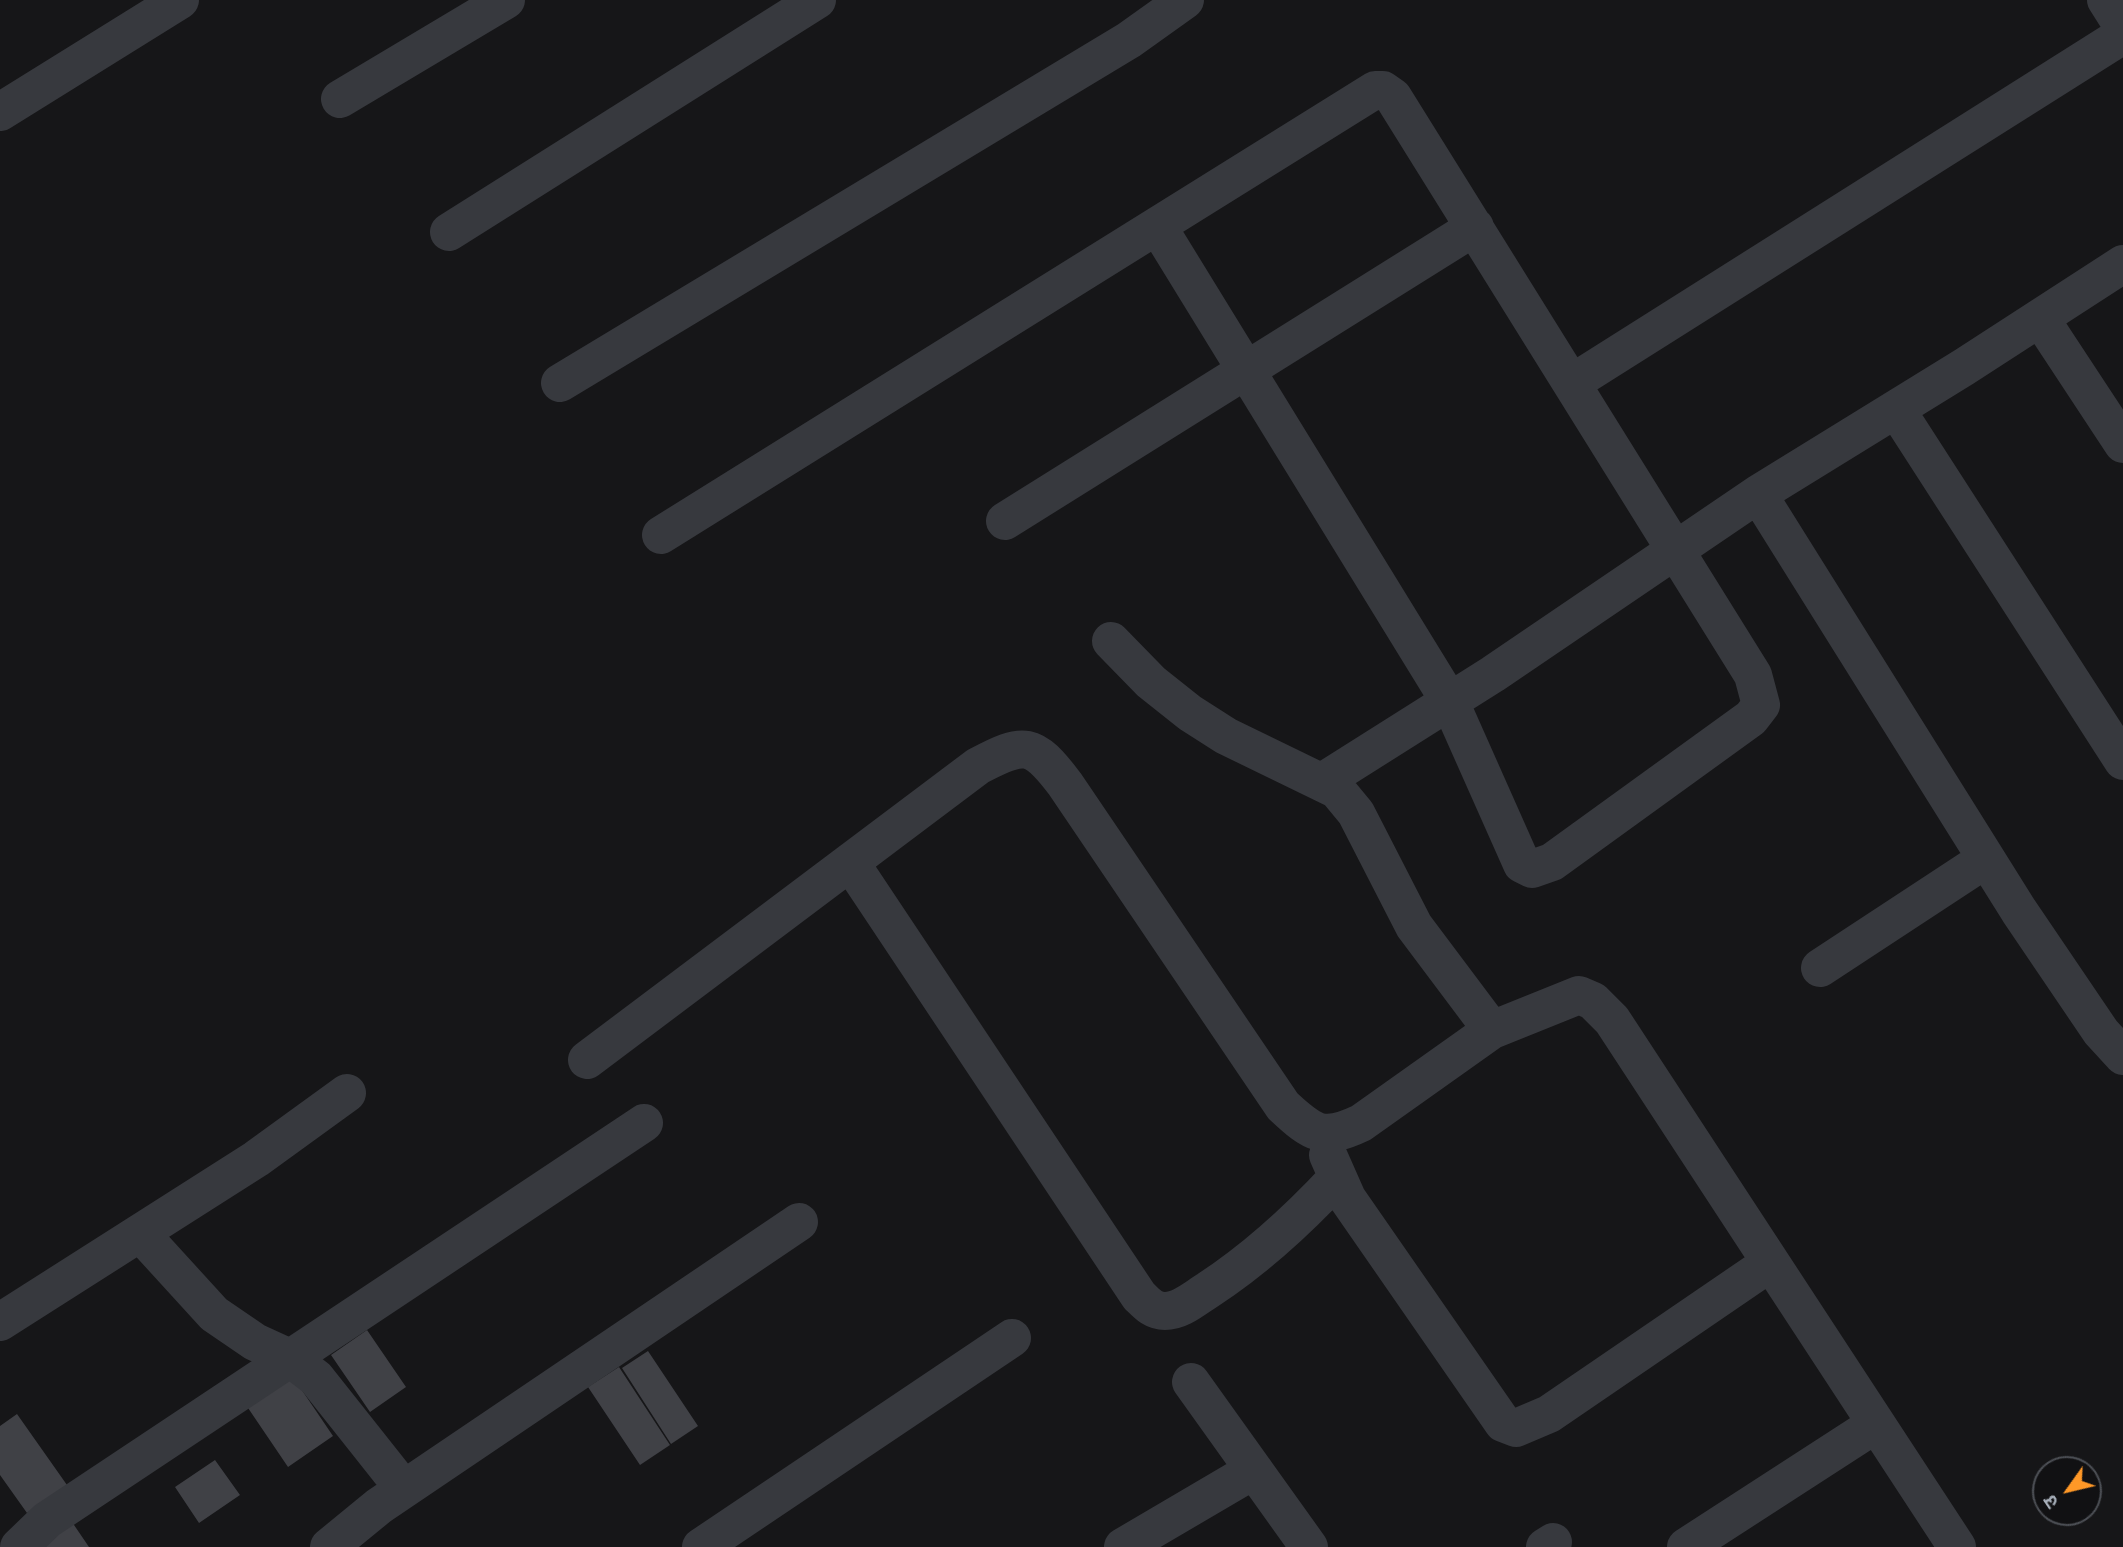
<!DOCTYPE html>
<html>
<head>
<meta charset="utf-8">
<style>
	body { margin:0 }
	#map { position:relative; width:2123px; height:1547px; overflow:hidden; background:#161618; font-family:Arial,"Noto Sans Devanagari",sans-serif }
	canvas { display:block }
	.north { position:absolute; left:2032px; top:1456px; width:70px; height:70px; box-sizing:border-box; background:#111113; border:2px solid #4d5056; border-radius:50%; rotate:236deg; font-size:19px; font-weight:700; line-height:28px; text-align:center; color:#a7afba }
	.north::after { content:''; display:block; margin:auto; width:24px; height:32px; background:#ff9827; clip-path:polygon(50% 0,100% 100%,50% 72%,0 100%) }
</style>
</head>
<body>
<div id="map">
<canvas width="2123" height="1547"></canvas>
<div class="north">उ</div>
</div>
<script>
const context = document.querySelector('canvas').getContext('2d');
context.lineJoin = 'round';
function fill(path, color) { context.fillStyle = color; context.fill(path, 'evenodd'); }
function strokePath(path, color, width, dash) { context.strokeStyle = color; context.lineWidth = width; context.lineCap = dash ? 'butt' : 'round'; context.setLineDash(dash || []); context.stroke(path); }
const building = new Path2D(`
	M367 1330 406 1387 370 1412 331 1355Z
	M648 1351 698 1426 671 1444 622 1368Z
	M619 1367 670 1445 640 1465 588 1387Z
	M291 1374 333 1436 288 1467 246 1405Z
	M17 1414 67 1485 27 1513 0 1475V1426Z
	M215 1460 240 1495 199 1523 175 1487Z
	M72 1522 89 1547H34Z`);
const minor = new Path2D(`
	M2106 0 2123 27
	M340 99 506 0
	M0 112 180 0
	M449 232 817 0
	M2040 318 2123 444
	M560 383 1129 40 1185 0
	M1572 383 2123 35
	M1896 409 2123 761
	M1758 494 2019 911 2101 1032 2123 1056
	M1005 521 1475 227
	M661 535 1375 90H1383L1393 97 1753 675 1761 705 1751 718 1552 862 1532 869 1522 864 1450 702 1158 227
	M1111 641 1151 682 1190 713 1226 736 1337 790 1356 813 1414 926 1492 1030
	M1322 782 1493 674 1758 494 1964 367 2123 264
	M850 862 1139 1296C1147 1304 1153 1311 1165 1311 1181 1311 1195 1298 1208 1290 1257 1258 1297 1221 1337 1178
	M1820 968 1986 859
	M587 1060 978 766C1025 741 1033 742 1065 784L1283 1106C1313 1134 1323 1141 1361 1123L1492 1030 1579 995 1593 1001 1612 1020 1957 1547
	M1328 1155 1347 1198 1503 1423 1516 1428 1549 1414 1770 1263
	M141 1234 214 1314 255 1342 290 1358 316 1378 404 1489
	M0 1322 256 1159 347 1093
	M1191 1382 1309 1547
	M19 1547 47 1520 644 1123
	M329 1547 379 1506 799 1222
	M701 1547 1012 1338
	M1123 1547 1254 1470
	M1545 1547 1553 1542
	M1686 1547 1876 1424`);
fill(building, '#404146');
strokePath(minor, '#37393e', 38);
</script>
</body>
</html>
